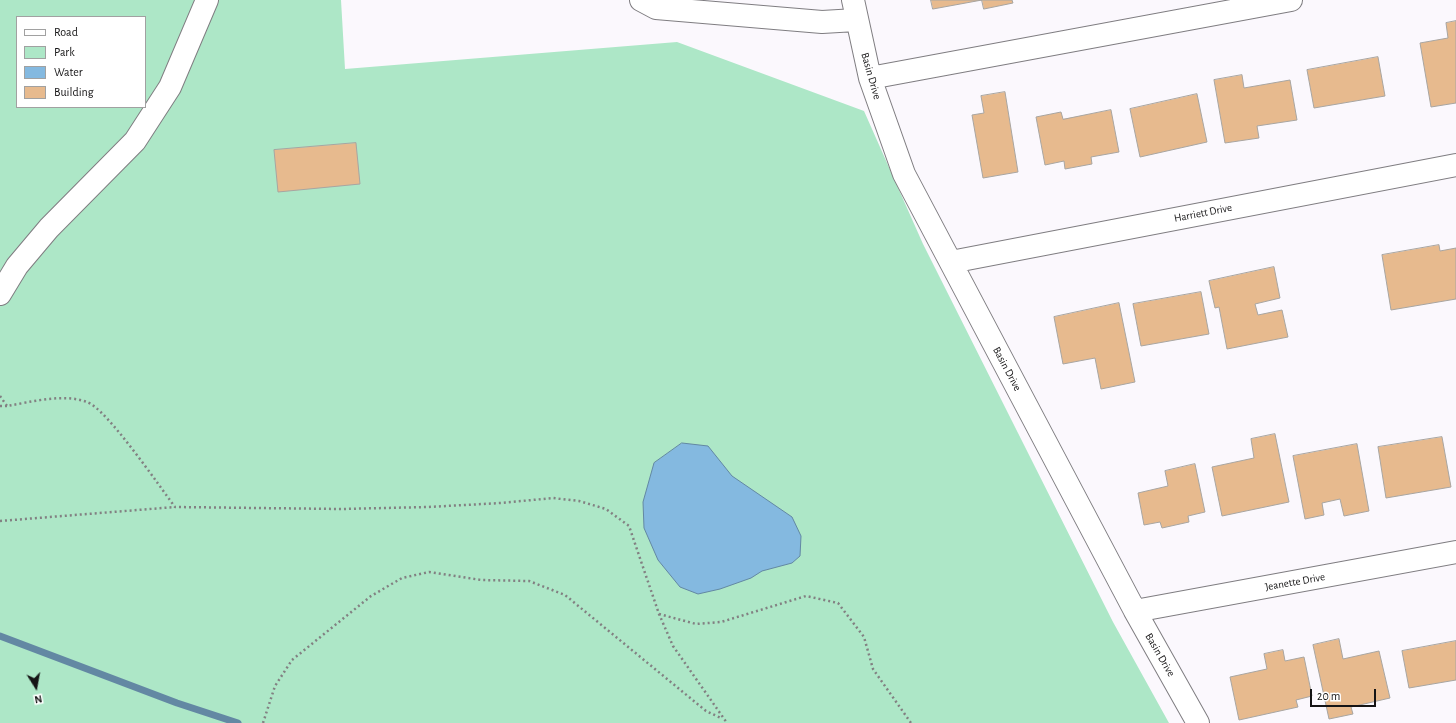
<!DOCTYPE html>
<html>
<head>
<meta charset="utf-8">
<style>
	body { margin:0 }
	#map { position:relative; width:1456px; height:723px; overflow:hidden; background:#fbf8fd; font-family:"Alegreya Sans",sans-serif }
	canvas { display:block }
	.legend { position:absolute; left:16px; top:16px; width:130px; height:92px; box-sizing:border-box; background:#fff; border:1px solid #a1a1a1; margin:0; padding:5px 7px; list-style:none; font-size:12px; color:#151415 }
	.legend li { display:flex; align-items:center; gap:8px; height:20px }
	.legend b { width:20px; border:1px solid #a1a1a1 }
	.north { position:absolute; left:16px; top:667px; width:40px; height:40px; -webkit-text-stroke:3px #fff; paint-order:stroke; rotate:169deg; font-size:11px; font-weight:700; line-height:16px; text-align:center; color:#151415 }
	.north::after { content:''; display:block; margin:auto; width:14px; height:18px; background:#151415; clip-path:polygon(50% 0,100% 100%,50% 72%,0 100%) }
	.scale { position:absolute; left:1310px; top:689px; width:66px; height:18px; box-sizing:border-box; border:2px solid #151415; border-top:0; padding-left:5px; font-size:12px; line-height:14px; white-space:nowrap; color:#151415; -webkit-text-stroke:3px #fff; paint-order:stroke }
</style>
</head>
<body>
<div id="map">
<canvas width="1456" height="723"></canvas>
<ul class="legend">
<li><b style="height:5px;background:#fff"></b>Road</li>
<li><b style="height:11px;background:#ade7c7"></b>Park</li>
<li><b style="height:11px;background:#84b9e0"></b>Water</li>
<li><b style="height:11px;background:#e7ba8e"></b>Building</li>
</ul>
<div class="north">N</div>
<div class="scale">20 m</div>
</div>
<script>
const context = document.querySelector('canvas').getContext('2d');
context.lineJoin = 'round';
function fill(path, color) { context.fillStyle = color; context.fill(path, 'evenodd'); }
function strokePath(path, color, width, dash) { context.strokeStyle = color; context.lineWidth = width; context.lineCap = dash ? 'butt' : 'round'; context.setLineDash(dash || []); context.stroke(path); }
function write(font, color, halo, rows, align = 'center') {
  context.font = font + ' "Alegreya Sans",sans-serif'; context.lineWidth = 3; context.setLineDash([]); context.textBaseline = 'middle'; context.strokeStyle = halo; context.fillStyle = color; for (const [text, x, y, turn = 0] of rows) {
    context.save(); context.translate(x, y); context.rotate((+turn || 0) * Math.PI / 180); context.textAlign = isNaN(turn) ? turn : align; if (halo) context.strokeText(text, 0, 0); context.fillText(text, 0, 0); context.restore();
  }
}
const green = new Path2D(`
	M0 0H341L345 69 677 42 864 111 923 244 1113 622 1169 723H0ZM17 17H145V107H17Z`);
const water = new Path2D(`
	M682 443 708 446 732 476 792 517 801 536 800 556 792 563 762 571 751 578 720 589 698 594 680 587 658 560 644 528 643 502 654 463Z`);
const stream = new Path2D(`
	M0 636 177 703 238 723`);
const building = new Path2D(`
	M931 0H982L933 9Z
	M982 0H1012L1013 3 984 9Z
	M1456 21V103L1431 107 1420 43 1448 38 1446 23Z
	M1378 57 1385 96 1314 108 1307 70Z
	M1242 75 1244 88 1290 80 1297 120 1257 126 1259 138 1225 143 1214 80Z
	M1005 92 1018 172 983 178 972 115 984 113 981 96Z
	M1197 94 1207 142 1140 157 1130 109Z
	M1111 110 1119 152 1091 157 1092 164 1065 169 1064 161 1045 165 1036 117 1061 112 1063 119Z
	M356 143 360 184 278 192 274 150Z
	M1439 245 1440 251 1456 248V299L1391 310 1382 255Z
	M1274 267 1280 298 1255 304 1258 315 1282 310 1288 337 1227 349 1219 307 1215 308 1209 281Z
	M1201 292 1209 334 1141 346 1133 304Z
	M1119 303 1135 382 1101 389 1095 358 1063 364 1054 317Z
	M1275 434 1289 502 1222 516 1212 467 1254 458 1251 439Z
	M1442 437 1451 487 1386 498 1378 447Z
	M1357 444 1369 511 1344 516 1340 499 1322 503 1324 515 1305 519 1293 456Z
	M1195 464 1205 512 1188 516 1189 522 1162 528 1160 522 1144 525 1138 493 1168 486 1165 471Z
	M1339 639 1343 659 1379 651 1390 698 1351 707 1353 714 1329 719 1313 645Z
	M1456 641V680L1409 688 1402 651Z
	M1283 650 1285 661 1304 657 1312 696 1296 700 1298 707 1239 720 1230 677 1267 669 1264 654Z`);
const path = new Path2D(`
	M0 396 7 406C31 402 63 393 87 402 106 408 160 487 175 507L341 509 428 507 501 503 553 498 579 501 606 509 629 526 659 614 673 646 727 723
	M0 406H7
	M0 521 175 507
	M659 614 696 624 721 622 806 596 838 603 864 637 873 669 911 723
	M263 723 275 686 292 660 371 596 402 578 429 572 481 580 529 581 565 595 706 711 721 718`);
const minor = new Path2D(`
	M641 0 656 8 822 22 856 20
	M853 0 870 78 904 174 1135 611 1198 723
	M870 78 1291 0
	M951 262 1456 165
	M0 294 17 266 49 228 135 141 170 87 207 0
	M1135 611 1456 552`);
const streetNames = [
	["Basin Drive",871,76,74],
	["Harriett Drive",1203,213,-11],
	["Basin Drive",1007,369,62],
	["Jeanette Drive",1295,582,-10],
	["Basin Drive",1160,655,60]
];
fill(green, '#ade7c7');
fill(water, '#84b9e0');
strokePath(water, '#6388a3', 1);
strokePath(stream, '#6388a3', 7);
fill(building, '#e7ba8e');
strokePath(building, '#a8a5a1', 1);
strokePath(minor, '#7f7d81', 24);
strokePath(path, '#828082', 2.5, [2, 3]);
strokePath(minor, '#fff', 22);
write('11px', '#151415', '#fff', streetNames);
</script>
</body>
</html>
